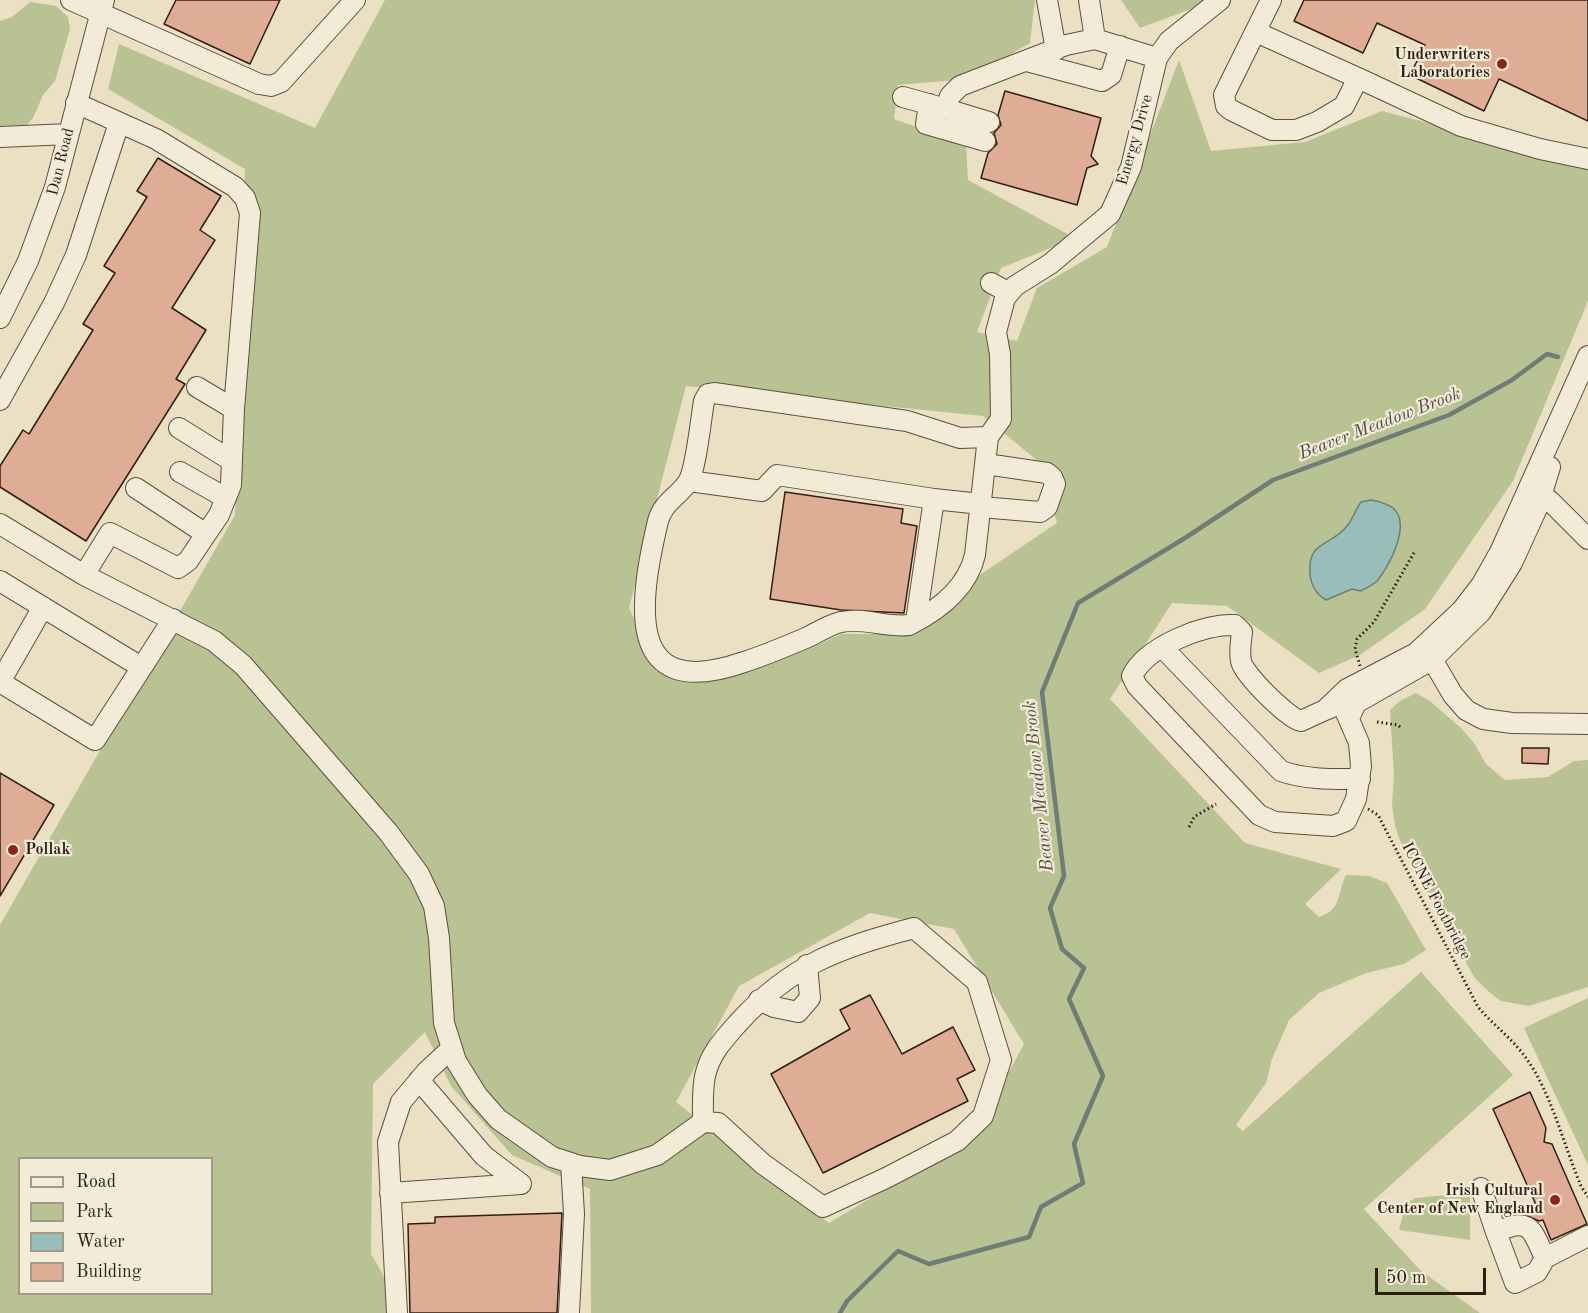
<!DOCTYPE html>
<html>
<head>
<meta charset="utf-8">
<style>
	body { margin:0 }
	#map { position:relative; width:1588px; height:1313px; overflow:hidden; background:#ebe0c3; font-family:"Old Standard TT",serif }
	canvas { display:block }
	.legend { position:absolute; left:18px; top:1157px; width:195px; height:138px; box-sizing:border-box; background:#f2ebd8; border:2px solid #a49989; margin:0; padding:8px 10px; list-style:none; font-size:18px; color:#301e13 }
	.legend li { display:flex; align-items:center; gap:12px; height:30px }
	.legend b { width:30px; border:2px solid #a49989 }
	.scale { position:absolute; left:1375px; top:1268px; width:111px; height:27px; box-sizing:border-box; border:3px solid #301e13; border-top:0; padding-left:8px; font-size:18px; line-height:21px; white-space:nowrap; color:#301e13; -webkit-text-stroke:4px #f2ebd8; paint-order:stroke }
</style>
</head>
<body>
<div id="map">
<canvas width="1588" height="1313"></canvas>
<ul class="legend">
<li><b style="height:8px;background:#f2ebd8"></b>Road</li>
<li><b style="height:16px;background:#b8c293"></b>Park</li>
<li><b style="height:16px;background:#99bdb8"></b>Water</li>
<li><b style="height:16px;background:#dfad96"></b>Building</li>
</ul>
<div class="scale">50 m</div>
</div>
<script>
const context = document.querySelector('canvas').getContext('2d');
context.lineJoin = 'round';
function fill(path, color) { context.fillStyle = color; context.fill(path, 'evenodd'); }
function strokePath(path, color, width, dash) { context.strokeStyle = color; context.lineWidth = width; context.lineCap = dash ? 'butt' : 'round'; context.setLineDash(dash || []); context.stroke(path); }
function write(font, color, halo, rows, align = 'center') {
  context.font = font + ' "Old Standard TT",serif'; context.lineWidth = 4.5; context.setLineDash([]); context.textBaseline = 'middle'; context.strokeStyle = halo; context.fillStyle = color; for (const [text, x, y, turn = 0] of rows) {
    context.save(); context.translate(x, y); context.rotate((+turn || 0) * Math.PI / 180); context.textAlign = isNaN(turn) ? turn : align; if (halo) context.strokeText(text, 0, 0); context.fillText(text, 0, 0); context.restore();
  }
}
const green = new Path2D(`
	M385 0H1035L1030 43 969 79 898 85 894 119 966 144 968 180 1075 238 1001 268 977 332 1017 341 1037 288 1107 247 1179 60 1211 151 1305 142 1382 111 1588 164V301L1513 481 1425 609 1360 655 1319 673 1227 606 1172 603 1110 699 1245 843 1341 869 1305 904 1319 917C1342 910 1337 893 1346 875L1369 876 1387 883 1426 950 1404 964 1366 973 1319 993 1289 1020 1272 1059 1266 1083 1236 1125 1243 1131 1421 972 1513 1075 1364 1209 1421 1271 1480 1313H591L590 1189 512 1155 451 1086 425 1032 373 1084 371 1254 405 1313H0V925L235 515 245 169 108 89 119 44 315 128ZM686 386 983 416 1038 461 1057 523 892 634H842L781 660 657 667 629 608ZM870 913 954 929 1024 1044 975 1135 829 1223 676 1102 739 986ZM20 1158H212V1294H20Z
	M1121 0H1209L1207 3 1140 28Z
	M30 2 56 6 68 17 70 29 55 81 43 95 33 118 27 125 0 126V21L12 17Z
	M1416 693 1430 701 1462 729 1474 743 1486 764 1505 780 1548 777 1574 761 1588 760V987L1529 1006 1501 1001 1488 991 1474 977 1402 846 1395 826 1392 805 1394 775 1390 710 1400 701Z
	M1588 998V1165L1524 1028Z
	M1470 1193V1240L1399 1230 1406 1204 1415 1198Z`);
const water = new Path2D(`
	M1371 500C1377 501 1387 504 1393 508 1412 524 1389 567 1377 581 1373 585 1366 588 1361 591L1352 589 1326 600C1316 594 1311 586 1310 574 1307 540 1331 547 1347 526 1353 519 1355 510 1361 502Z`);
const stream = new Path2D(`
	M840 1313 847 1301 898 1251 929 1264 1029 1237 1041 1207 1083 1183 1074 1144 1103 1076 1069 999 1084 968 1062 949 1050 908 1064 876 1042 692 1078 603 1185 538 1273 480 1449 415 1512 380 1547 354 1558 357`);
const building = new Path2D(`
	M176 0H280L250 64 164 24Z
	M1304 0H1588V121L1499 79 1484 111 1410 75 1425 45 1377 23 1363 53 1294 21Z
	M1005 91 1101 118 1091 156 1098 164 1087 168 1077 205 981 178 988 153 997 144 994 133 1001 125 998 115Z
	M158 158 221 196 200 230 215 240 172 308 206 330 176 379 185 384 86 541 0 487V466L23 430 29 434 93 330 83 324 115 273 104 266 147 197 137 191Z
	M785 492 903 509 901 523 917 526 904 613 841 610 770 599Z
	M1522 748H1549L1548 764 1522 763Z
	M0 773 54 805 0 896Z
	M870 995 902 1054 953 1027 975 1070 957 1079 968 1101 823 1173 771 1074 850 1029 840 1010Z
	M1530 1092 1546 1128 1544 1142 1552 1144 1587 1224 1551 1240 1543 1220 1539 1221 1523 1214 1537 1207 1493 1109Z
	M562 1213 557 1313H410L408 1224 435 1223V1217Z`);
const path = new Path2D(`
	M1360 666 1355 649 1357 639 1374 622 1415 551
	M1377 722 1398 725 1402 729
	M1368 809 1378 815 1478 1007C1493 1025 1512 1038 1526 1058 1551 1092 1564 1146 1581 1186L1588 1197
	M1189 827 1194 817 1216 804`);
const minor = new Path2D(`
	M71 0 259 84 271 86 281 82 355 0
	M1047 0 1056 50
	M1089 0 1095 39
	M1271 0 1224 95 1226 106 1231 110 1272 130H1296L1317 122 1344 106 1358 78 1461 126 1540 149 1588 159
	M1256 32 1358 78
	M1027 61 1102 81 1111 75 1120 46
	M903 97 946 109 950 96 960 86 1066 45 1095 39 1157 58
	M76 103 156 139 235 187 245 198 250 213 234 409
	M929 104 926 124 985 141
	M946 109 989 122
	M0 137 69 134
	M991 283 1008 292
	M0 318 28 261 55 187 104 0
	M197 387 234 409 231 485 219 515 206 534
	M0 400 54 303 76 255 119 123
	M179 428 232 461
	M988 437 960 438 907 421 714 393 708 394 704 401C701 418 696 470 688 482 679 496 663 502 658 521 640 598 621 705 744 662 766 655 787 646 808 637 818 632 829 625 841 622 864 617 886 628 909 625 939 610 967 589 975 555L988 437 1001 419 1000 354 996 332 1005 298 1015 286 1050 264 1110 214 1131 167 1157 58 1169 41 1220 0
	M180 472 226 498
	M689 481 762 491 777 475 934 499
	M1532 489 1550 501 1588 539
	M981 507 1040 512 1047 507 1055 484 1052 477 1047 473 986 464
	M0 524 84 575 214 641 243 665 388 832 419 874 434 906 439 938 444 1023 456 1061 477 1095 498 1119 552 1157 580 1166 610 1170 657 1155 703 1122 718 1123 763 1164 823 1207 886 1178 957 1141 983 1116 1001 1060 977 982 914 928C840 947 791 965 739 1022 724 1039 710 1053 705 1076 702 1091 703 1107 703 1122
	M84 575 110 533 178 568 188 561 206 534 136 488
	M0 581 141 667
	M916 621 934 499 981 504
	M1162 647 1281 771C1306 780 1334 779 1360 779
	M1426 649 1453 695 1466 710 1483 719 1512 723 1588 724
	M0 682 95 740 173 619
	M0 682 43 607
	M1325 710 1337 705 1344 708 1359 743 1361 766 1356 799 1346 821 1333 826 1275 822 1259 815 1137 686 1132 676C1146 647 1204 623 1235 625L1242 632C1241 641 1239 652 1241 661 1243 674 1289 719 1301 721L1325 710 1347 689 1416 653 1462 610 1482 584 1500 552 1588 356
	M1350 716 1356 703 1433 659 1481 612 1512 563 1538 506 1550 467
	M759 1000 774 1007 798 1012 810 998 807 965
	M1481 1188 1496 1232
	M390 1193 521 1184 484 1156 419 1080
	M1545 1258C1531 1228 1531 1217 1496 1232L1515 1283 1537 1272 1545 1258 1588 1236
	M397 1313 388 1142 401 1102 427 1071 452 1048
	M569 1313 574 1214 571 1163`);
const markers = [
	[1502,64,6,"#8f2418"],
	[13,850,6,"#8f2418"],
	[1555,1200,6,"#8f2418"]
];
const poiNames = [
	["Underwriters",1490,55],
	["Laboratories",1490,73],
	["Pollak",25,850,"left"],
	["Irish Cultural",1543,1191],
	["Center of New England",1543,1209]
];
const streetNames = [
	["Energy Drive",1135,140,-74],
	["Dan Road",61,162,-76],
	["ICCNE Footbridge",1436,901,62]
];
const waterNames = [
	["Beaver Meadow Brook",1380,424,-21],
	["Beaver Meadow Brook",1039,786,-96]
];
fill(green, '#b8c293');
fill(water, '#99bdb8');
strokePath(water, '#6f7d76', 1.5);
strokePath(stream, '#6f7d76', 4.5);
fill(building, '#dfad96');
strokePath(building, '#301e13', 1.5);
strokePath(minor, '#5f4e3f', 22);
strokePath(path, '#301e13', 3, [1.5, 3]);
strokePath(minor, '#f2ebd8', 20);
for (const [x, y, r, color] of markers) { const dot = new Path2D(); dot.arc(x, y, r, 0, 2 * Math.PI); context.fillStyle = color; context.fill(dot); strokePath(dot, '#f2ebd8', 2); }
write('bold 16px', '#301e13', '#f2ebd8', poiNames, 'right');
write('16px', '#301e13', '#f2ebd8', streetNames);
write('italic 18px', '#504e45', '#f2ebd8', waterNames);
</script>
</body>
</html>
